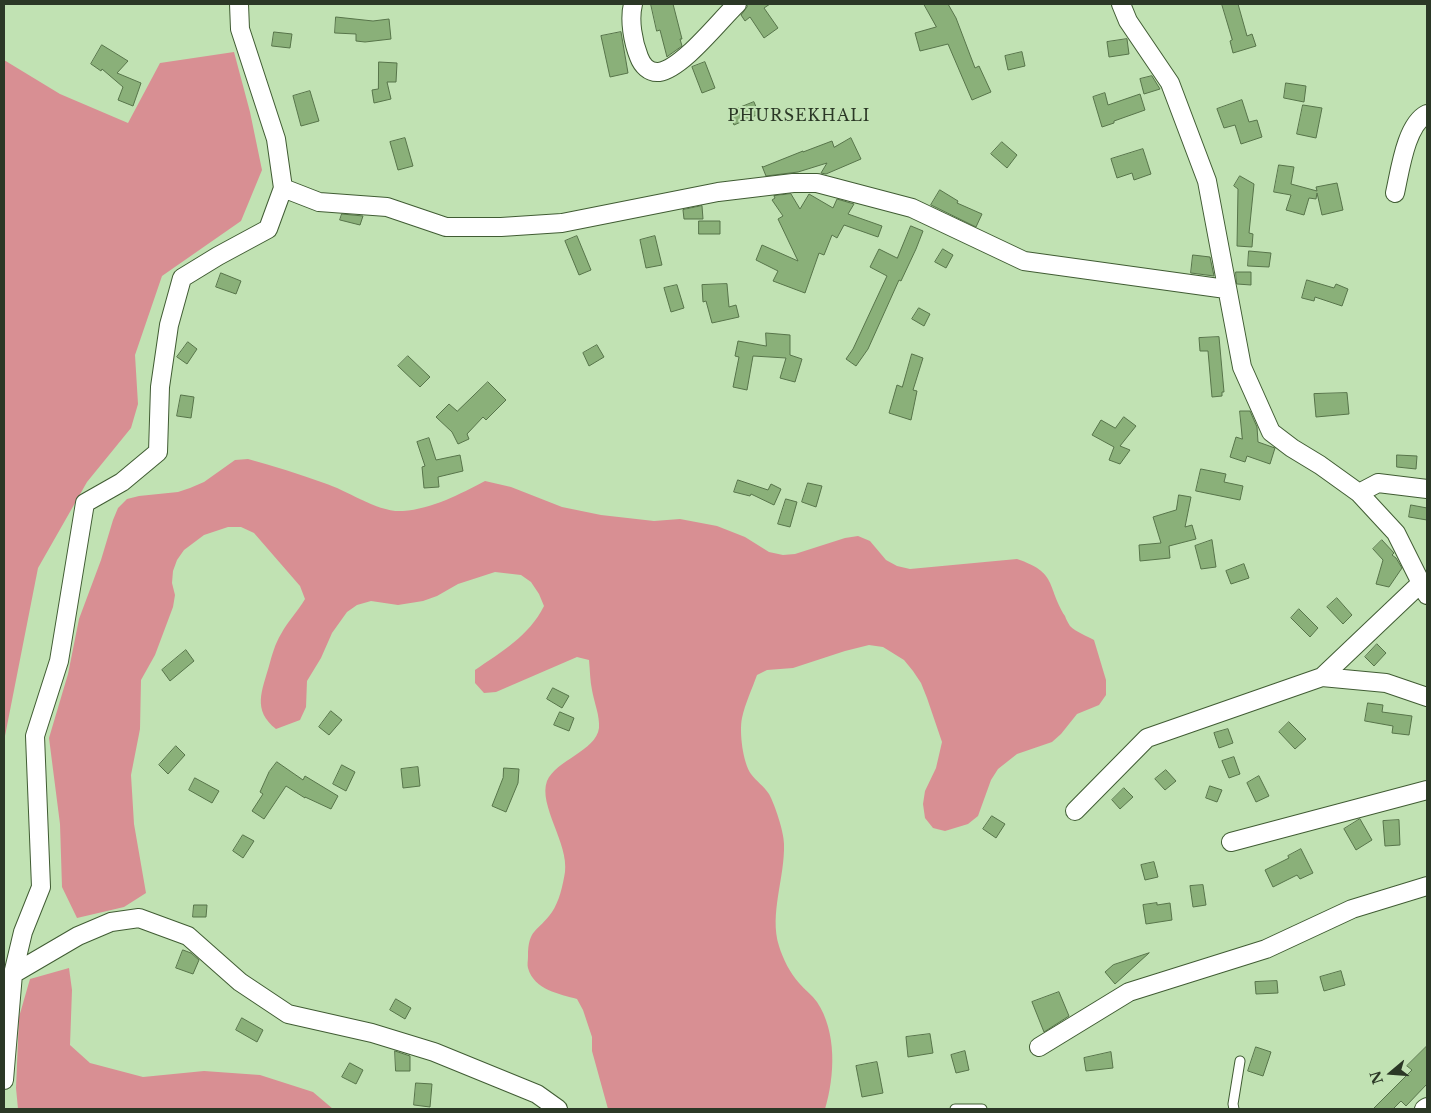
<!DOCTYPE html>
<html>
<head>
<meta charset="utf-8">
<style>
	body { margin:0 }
	#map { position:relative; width:1431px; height:1113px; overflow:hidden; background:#c1e2b3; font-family:"Libre Baskerville",serif }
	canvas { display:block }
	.frame { position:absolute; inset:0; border:5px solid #2b3826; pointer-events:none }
	.north { position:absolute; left:1366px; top:1048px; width:50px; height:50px; -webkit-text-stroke:4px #c1e2b3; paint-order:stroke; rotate:252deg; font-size:14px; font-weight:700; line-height:20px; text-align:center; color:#2b3826 }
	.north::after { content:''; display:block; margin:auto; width:18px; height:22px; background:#2b3826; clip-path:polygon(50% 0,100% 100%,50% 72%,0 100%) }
</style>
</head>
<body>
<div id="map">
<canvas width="1431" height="1113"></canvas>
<div class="frame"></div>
<div class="north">N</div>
</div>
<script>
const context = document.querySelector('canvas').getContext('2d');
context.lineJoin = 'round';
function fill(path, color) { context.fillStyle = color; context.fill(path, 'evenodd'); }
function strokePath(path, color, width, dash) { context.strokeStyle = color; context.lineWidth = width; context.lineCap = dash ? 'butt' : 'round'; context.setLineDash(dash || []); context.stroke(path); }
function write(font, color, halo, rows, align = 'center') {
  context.font = font + ' "Libre Baskerville",serif'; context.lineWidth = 4; context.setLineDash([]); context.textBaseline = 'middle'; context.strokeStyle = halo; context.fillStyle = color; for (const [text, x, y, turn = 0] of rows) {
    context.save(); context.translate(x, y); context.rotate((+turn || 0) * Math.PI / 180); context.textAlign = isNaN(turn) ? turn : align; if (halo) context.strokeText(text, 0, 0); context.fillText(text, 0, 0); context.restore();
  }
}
const forest = new Path2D(`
	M234 52 250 112 262 170 241 221 162 276 135 355 138 404 131 428 87 482 38 568 4 741V60L60 94 128 123 160 63Z
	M248 459C274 466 299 474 324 483 347 490 378 513 403 511 432 509 460 494 485 481L511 487 562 507 601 515 654 521 680 519 717 526 745 537 769 552 783 555 795 554 845 538 858 536 870 541 886 560 897 566 910 569 1017 559C1058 573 1046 585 1065 616 1066 619 1068 623 1070 626 1076 632 1087 636 1094 640L1106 680V695L1099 705 1077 714 1061 734 1052 742 1017 754 998 769 991 780 978 816 968 824 945 831 933 828 925 818 923 804 925 791 936 768 942 742 927 698 921 683 913 671 904 660 883 647 869 645 845 651 793 668 767 670 757 675C752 689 745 704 742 718 739 732 743 763 751 774 756 781 764 786 769 794 775 805 784 832 784 844 785 878 769 914 779 946 783 959 790 973 799 983 805 990 812 995 817 1002 837 1032 835 1076 825 1109H608L592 1051V1037L583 1010 577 999C560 994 534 990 528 968 527 965 528 960 528 957 528 928 538 932 552 912 559 902 563 885 565 872 569 844 538 805 547 781 556 760 596 751 599 728 600 716 594 702 592 690 590 681 590 670 589 660L577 657 496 692 484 693 475 683V670C501 652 529 636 544 606L539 594 531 582 521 575 495 572 458 584 437 596 423 601 398 605 371 601 357 605 347 612 332 633 321 658 307 681 306 707 300 720 276 729C252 710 262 691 269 666 272 655 275 644 281 634 288 621 298 611 305 599L300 586 254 533 241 527H228L204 535 184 550 177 560 173 571 172 583 175 595 173 607 155 655 141 680 140 729 131 775 134 824 146 893 124 907 77 918 62 887 60 824 49 738 68 674 79 619 101 560 113 520 118 508 127 499 139 496 178 492 190 488 204 482 235 460Z
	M69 968 72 990 70 1045 90 1063 143 1077 204 1071 260 1075 313 1092 333 1109H18L16 1088 19 1017 30 979Z`);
const building = new Path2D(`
	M651 4H673L682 39H680L682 46 668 56 667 57 660 30 657 31Z
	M747 4H770L764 8 778 28 764 38 750 17 745 21 741 15 747 7Z
	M924 4H948L956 18 975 68 979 66 991 92 972 100 948 44 920 51 915 33 936 27Z
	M1222 4H1238L1247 36 1252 34 1256 46 1233 53 1230 41 1232 40Z
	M336 17 373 21 389 19 391 39 365 42 356 41V34L335 33Z
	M274 32 292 34 290 48 272 46Z
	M621 32 628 73 610 77 601 36Z
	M1127 39 1129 54 1109 57 1107 42Z
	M102 45 128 61 117 73 141 83 133 106 118 100 123 87 102 69 101 71 91 64Z
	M1022 52 1025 66 1008 70 1005 56Z
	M379 62 397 63 396 82H387L391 99 374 103 372 90 378 89Z
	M705 62 715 88 702 93 692 67Z
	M1152 76 1160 89 1144 94 1140 79Z
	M1286 83 1306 86 1304 102 1284 98Z
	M310 91 319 121 301 126 293 96Z
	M1105 93 1108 105 1140 94 1145 110 1114 121V123L1102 127 1093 97Z
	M1242 100 1249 122 1257 120 1262 137 1241 144 1235 125 1224 128 1217 109Z
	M754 102 759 114 734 125 729 112Z
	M1303 105 1322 108 1316 138 1297 134Z
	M405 138 413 166 398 170 390 142Z
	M851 138 861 159 826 174 821 173 827 163 798 172 766 176 762 166 763 167 803 151V152L832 141 834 147Z
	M1002 142 1017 155 1007 168 991 154Z
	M1143 149 1151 174 1134 180 1132 173 1117 178 1111 159Z
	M1279 165 1294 167 1291 184 1317 191 1316 187 1337 183 1343 210 1322 215 1317 193 1316 199 1309 198 1304 215 1286 210 1291 195 1274 192Z
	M1240 176 1254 184 1249 233 1253 234 1252 247 1237 246 1238 189 1234 186Z
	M940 190 958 201 957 203 982 214 976 227 931 205Z
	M791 194 800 209 809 194 833 208 837 199 854 204 848 214 882 226 878 237 844 225 837 238 832 235 824 255 819 253 805 293 773 281 778 271 756 260 762 245 798 261 778 219 783 216 772 200 775 198 774 196Z
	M702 206 703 219H684L683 210Z
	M342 214 363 216 360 225 340 220Z
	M699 221H720V234H699Z
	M911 226 923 231 916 249 901 281 899 280 868 349 856 366 846 359 853 349 887 276 870 267 879 249 897 258Z
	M577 236 591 270 579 275 565 241Z
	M655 236 662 265 646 268 640 240Z
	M943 249 953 255 946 268 935 262Z
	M1249 251 1271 253 1269 267 1248 266Z
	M1193 255 1210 257 1214 276 1191 273Z
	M1236 272H1251V285L1237 284Z
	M221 273 241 281 236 294 216 287Z
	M1307 280 1334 288 1336 284 1348 289 1342 306 1315 297 1314 301 1302 298Z
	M727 284 729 307 736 305 739 317 712 323 706 301 703 302 702 285Z
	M677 285 684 308 671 312 664 288Z
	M919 308 930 314 924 326 912 319Z
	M766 333 790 335V355L802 359 795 382 780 378 786 358 753 356 747 390 733 387 739 357 735 356 738 341 766 346Z
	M1219 337 1224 392H1222V396L1212 397 1208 351H1200L1199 338Z
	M188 342 197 349 187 364 177 357Z
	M597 345 604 357 589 366 583 353Z
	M912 354 923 358 913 390 917 391 911 420 889 413 897 385 902 387Z
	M408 356 430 377 420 387 398 366Z
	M488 382 506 400 486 420 483 417 467 434 469 439 458 444 452 432 436 417 449 404 457 411Z
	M1347 393 1349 414 1316 417 1314 394Z
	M181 395 194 397 191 418 177 416Z
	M1240 411H1250L1257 427 1258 442 1275 448 1270 464 1247 456 1245 462 1230 457 1236 437 1242 439Z
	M1124 417 1136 426 1120 446 1130 450 1120 464 1109 460 1114 447 1092 435 1101 420 1115 428Z
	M429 438 436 460 460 455 463 471 438 477 439 487 424 488 422 467 425 466 417 442Z
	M1397 455 1417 456 1416 469 1397 467Z
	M1201 469 1226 474 1224 482 1243 486 1240 500 1196 491Z
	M738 480 768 490 771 484 781 489 774 505 751 494 750 496 734 492Z
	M808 483 822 486 816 507 802 502Z
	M1179 495 1191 497 1185 527 1192 525 1196 539 1169 546 1170 558 1140 561 1139 545 1161 543 1153 517 1176 510Z
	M786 499 797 502 790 527 778 524Z
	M1411 505 1427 508V520L1409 517Z
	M1212 540 1216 567 1201 569 1195 546Z
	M1382 540 1394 553 1392 555 1396 558 1402 568 1389 587 1376 584 1383 560 1373 549Z
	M1244 564 1249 578 1231 584 1226 571Z
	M1337 598 1352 615 1343 624 1327 607Z
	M1299 609 1318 628 1310 637 1291 618Z
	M1377 644 1386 653 1374 666 1365 657Z
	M186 650 194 661 170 681 162 670Z
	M553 688 569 696 562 708 547 699Z
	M1368 703 1383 705 1382 712 1412 716 1409 735 1392 733 1393 726 1365 721Z
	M331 711 342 720 329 735 319 727Z
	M560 712 574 718 569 731 554 725Z
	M1289 722 1306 739 1295 749 1279 732Z
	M1228 729 1233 743 1219 748 1214 733Z
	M176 746 185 755 168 774 159 765Z
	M1234 757 1240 774 1229 778 1222 761Z
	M277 762 303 780 305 776 338 796 331 809 305 797V798L286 786 264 819 252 811 263 794 260 792 269 772Z
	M342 765 355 772 346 791 333 784Z
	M418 767 420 786 403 788 401 769Z
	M504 768 519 769 518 783 506 812 492 806 503 778Z
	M1166 770 1176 781 1165 790 1155 779Z
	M1259 776 1269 796 1256 802 1247 783Z
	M195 778 219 791 212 803 189 790Z
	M1210 786 1222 790 1217 802 1206 798Z
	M1124 788 1133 797 1120 809 1112 800Z
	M992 816 1005 824 996 838 983 829Z
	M1360 819 1372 840 1356 850 1344 829Z
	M1399 820 1400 845 1385 846 1383 821Z
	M243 835 254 841 243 858 233 851Z
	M1301 849 1313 873 1300 879 1297 875 1273 887 1265 870 1289 858 1288 856Z
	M1154 862 1158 877 1145 880 1141 865Z
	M1203 885 1206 905 1193 907 1190 886Z
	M1157 903V905L1170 903 1172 920 1146 924 1143 905Z
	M194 905H207L206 917H193Z
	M183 950 191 953 199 960 193 974 176 968Z
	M1149 953 1115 984 1105 972 1113 965Z
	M1341 971 1345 985 1324 991 1320 977Z
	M1277 981 1278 993 1256 994 1255 982Z
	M1059 992 1069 1016 1044 1032 1032 1002Z
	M396 999 411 1008 405 1019 390 1010Z
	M242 1018 263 1030 257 1042 236 1030Z
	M930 1034 933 1053 908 1057 906 1037Z
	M1427 1046V1084L1406 1106 1401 1101 1393 1109H1373L1412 1070 1407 1066Z
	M1256 1047 1271 1052 1263 1076 1248 1071Z
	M395 1051 410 1056V1071H396Z
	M965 1051 969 1070 956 1073 951 1055Z
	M1111 1052 1113 1068 1086 1071 1084 1058Z
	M877 1062 883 1093 862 1097 856 1066Z
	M350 1063 363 1070 356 1084 342 1077Z
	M416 1083 432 1084 430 1107 414 1105Z`);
const lane = new Path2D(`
	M955 1109H982
	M1234 1109 1233 1104 1240 1061`);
const street = new Path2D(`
	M633 4C629 20 633 42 639 57 642 65 649 73 659 72 682 69 720 20 737 4
	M1121 4 1128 21 1170 83 1207 181 1242 367 1271 432 1292 448 1320 465 1359 493 1396 533 1427 595
	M283 188 319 202 387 207 446 227H501L562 223 718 192 793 183H817L912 208 1024 261 1226 289
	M1395 193C1400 171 1406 124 1427 114
	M1359 493 1378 483 1427 489
	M1322 677 1422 582
	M1075 811 1147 738 1322 677 1386 683 1427 697
	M1231 842 1427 790
	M13 974 78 936 111 922 139 918 188 936 240 982 288 1014 372 1033 434 1052 537 1094 558 1109
	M1039 1047 1129 992 1266 949 1352 909 1427 886
	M4 1080 13 974 23 932 41 887 35 736 59 661 85 503 122 482 158 452 160 387 169 325 182 278 218 256 268 229 283 188 276 139 240 29 239 4
	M1424 1109 1427 1107`);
const quarterNames = [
	["PHURSEKHALI",799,116]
];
fill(forest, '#d88f93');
fill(building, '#8ab079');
strokePath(building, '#57744a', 1);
strokePath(lane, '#405c33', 11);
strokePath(street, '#405c33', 20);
strokePath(lane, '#fff', 9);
strokePath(street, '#fff', 18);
context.letterSpacing = '1px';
write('16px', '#2b3826', '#c1e2b3', quarterNames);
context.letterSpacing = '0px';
</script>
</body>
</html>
